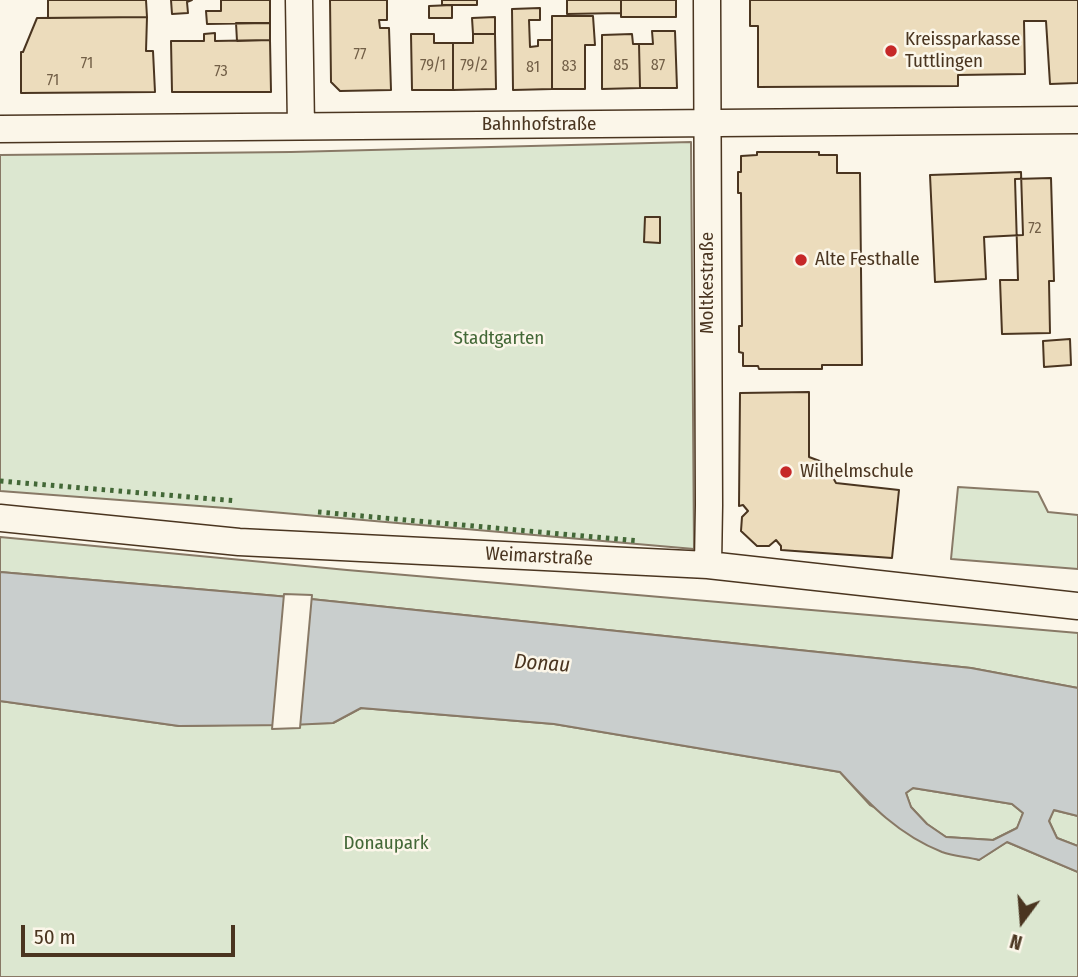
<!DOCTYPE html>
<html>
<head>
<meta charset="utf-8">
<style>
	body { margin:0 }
	#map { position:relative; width:1078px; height:977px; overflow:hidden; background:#fbf6e9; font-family:"Fira Sans Condensed",sans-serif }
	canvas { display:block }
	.north { position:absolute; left:987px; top:886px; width:70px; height:70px; -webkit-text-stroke:5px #fbf6e9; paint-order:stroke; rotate:196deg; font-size:19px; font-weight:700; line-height:28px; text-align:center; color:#4a3520 }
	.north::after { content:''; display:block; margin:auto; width:24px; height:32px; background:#4a3520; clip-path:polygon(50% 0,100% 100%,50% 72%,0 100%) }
	.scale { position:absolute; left:21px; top:925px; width:214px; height:32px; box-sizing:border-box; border:4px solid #4a3520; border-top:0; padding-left:9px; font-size:21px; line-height:24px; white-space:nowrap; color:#4a3520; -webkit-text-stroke:5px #fbf6e9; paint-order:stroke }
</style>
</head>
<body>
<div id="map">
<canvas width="1078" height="977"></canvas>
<div class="north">N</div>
<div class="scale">50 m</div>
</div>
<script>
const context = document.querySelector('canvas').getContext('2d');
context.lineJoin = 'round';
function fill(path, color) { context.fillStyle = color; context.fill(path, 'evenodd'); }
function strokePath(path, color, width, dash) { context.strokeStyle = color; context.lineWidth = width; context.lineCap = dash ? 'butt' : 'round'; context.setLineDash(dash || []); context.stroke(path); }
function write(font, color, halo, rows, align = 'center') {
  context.font = font + ' "Fira Sans Condensed",sans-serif'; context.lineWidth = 5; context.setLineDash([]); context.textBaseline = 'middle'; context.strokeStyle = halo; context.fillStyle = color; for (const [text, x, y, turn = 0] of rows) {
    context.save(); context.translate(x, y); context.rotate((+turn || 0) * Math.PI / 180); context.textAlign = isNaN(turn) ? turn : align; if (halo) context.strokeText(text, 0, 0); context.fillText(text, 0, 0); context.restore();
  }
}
const green = new Path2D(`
	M691 142 694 549 226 508 0 491V155L291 152Z
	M958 487 1038 492 1048 512 1078 515V569L951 559Z
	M0 537 347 570 1078 633V688L971 668 301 598 0 572Z
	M0 701 179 726 333 723 361 708 554 724 840 772 870 805 979 860 1007 842 1078 872V977H0Z
	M913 788 1012 804 1023 813 1017 828 993 840 946 837 927 824 911 807 906 793Z
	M1053 810 1078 816V846L1057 838 1049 821Z`);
const water = new Path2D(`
	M0 572 301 598 971 668 1078 688V816L1054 810 1049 821 1057 838 1078 846V872L1007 842 979 860C967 857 953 856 942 852 899 835 870 805 840 772L554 724 361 708 333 723 291 725 179 726 0 701ZM913 788 1012 804 1023 813 1017 828 993 840 946 837 927 824 911 807 906 793Z`);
const pier = new Path2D(`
	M284 594 312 595 300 728 272 729Z`);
const building = new Path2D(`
	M48 0H146L147 17 48 18Z
	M171 0H192L187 2 188 13 172 14Z
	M221 0H270V23L207 24 206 11H221Z
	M330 0H387V20H379L380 28H389L391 90 340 91 331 82Z
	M442 0H477V5H442Z
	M567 0H621V13L567 14Z
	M621 0H676V17H621Z
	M750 0H1078V83L1050 84 1046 21H1024L1025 74 958 75V86L758 87V26H750Z
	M452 5V18H429V6Z
	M540 8V20H529L530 47 538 46V40H552V89L513 90 512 9Z
	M552 16H593L595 45H585V89H552Z
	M147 17 146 51H153L155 92 21 93V52H23L37 18Z
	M495 17V34H473L472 18Z
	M236 23H270V40L237 41Z
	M652 31H675L677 88H640L639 44H653Z
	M215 33V41L270 40 271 92H172L171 41H204V34Z
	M411 34H434V43H453V90H412Z
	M473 34H495L496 89 453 90V43H473Z
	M632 34 633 44H639L640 88 602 89V35Z
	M757 152H819V155H837V173H860L862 365H822V369H759L758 366H743V353L739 352V326H742L741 193H738V172H741V156L757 155Z
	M1021 172 1023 235 984 237 986 279 935 282 930 175Z
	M1051 178 1054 281H1049L1050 333 1002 334 1000 280H1018L1015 179Z
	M645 217H660V243L644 242Z
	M1070 339 1071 365 1044 367 1043 341Z
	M809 392V457L825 463 836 483 899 490 892 558 781 550V546L776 540 769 546H757L741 531 742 517 748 511 743 505 739 506 740 393Z`);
const minor = new Path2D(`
	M299 0 301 126
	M707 0 709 505 708 565
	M0 129 1078 120
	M0 518 239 542 708 565 1078 606`);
const hedge = new Path2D(`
	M0 481 237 501
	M318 512 639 541`);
const markers = [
	[891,51,7,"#c62828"],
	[801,260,7,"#c62828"],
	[786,472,7,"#c62828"]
];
const numberNames = [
	["77",360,55],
	["71",87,64],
	["79/1",433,66],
	["79/2",474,66],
	["85",621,66],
	["87",658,66],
	["83",569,67],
	["81",533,68],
	["73",221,72],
	["71",53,81],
	["72",1035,229]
];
const poiNames = [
	["Kreissparkasse",905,40],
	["Tuttlingen",905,62],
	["Alte Festhalle",815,260],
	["Wilhelmschule",800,472]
];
const streetNames = [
	["Bahnhofstraße",539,125],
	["Moltkestraße",708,283,-90],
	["Weimarstraße",539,557,3]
];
const parkNames = [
	["Stadtgarten",499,339],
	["Donaupark",386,844]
];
const waterNames = [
	["Donau",542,664,4]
];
fill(green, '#dce7d0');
strokePath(green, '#887966', 2);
fill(water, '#c9cecd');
strokePath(water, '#887966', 2);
fill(pier, '#fbf6e9');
strokePath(pier, '#887966', 2);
fill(building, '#ecdcbc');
strokePath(building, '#4a3520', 2);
strokePath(minor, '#4a3520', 29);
strokePath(minor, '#fbf6e9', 26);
strokePath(hedge, '#436837', 5, [3.5, 5]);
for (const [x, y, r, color] of markers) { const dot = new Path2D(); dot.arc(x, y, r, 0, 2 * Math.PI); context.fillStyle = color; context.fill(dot); strokePath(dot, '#fbf6e9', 2.5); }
write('16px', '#725f47', null, numberNames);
write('19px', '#4a3520', '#fbf6e9', poiNames, 'left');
write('19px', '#4a3520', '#fbf6e9', streetNames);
write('19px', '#436837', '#fbf6e9', parkNames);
write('italic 21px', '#4a3520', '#fbf6e9', waterNames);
</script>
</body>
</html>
